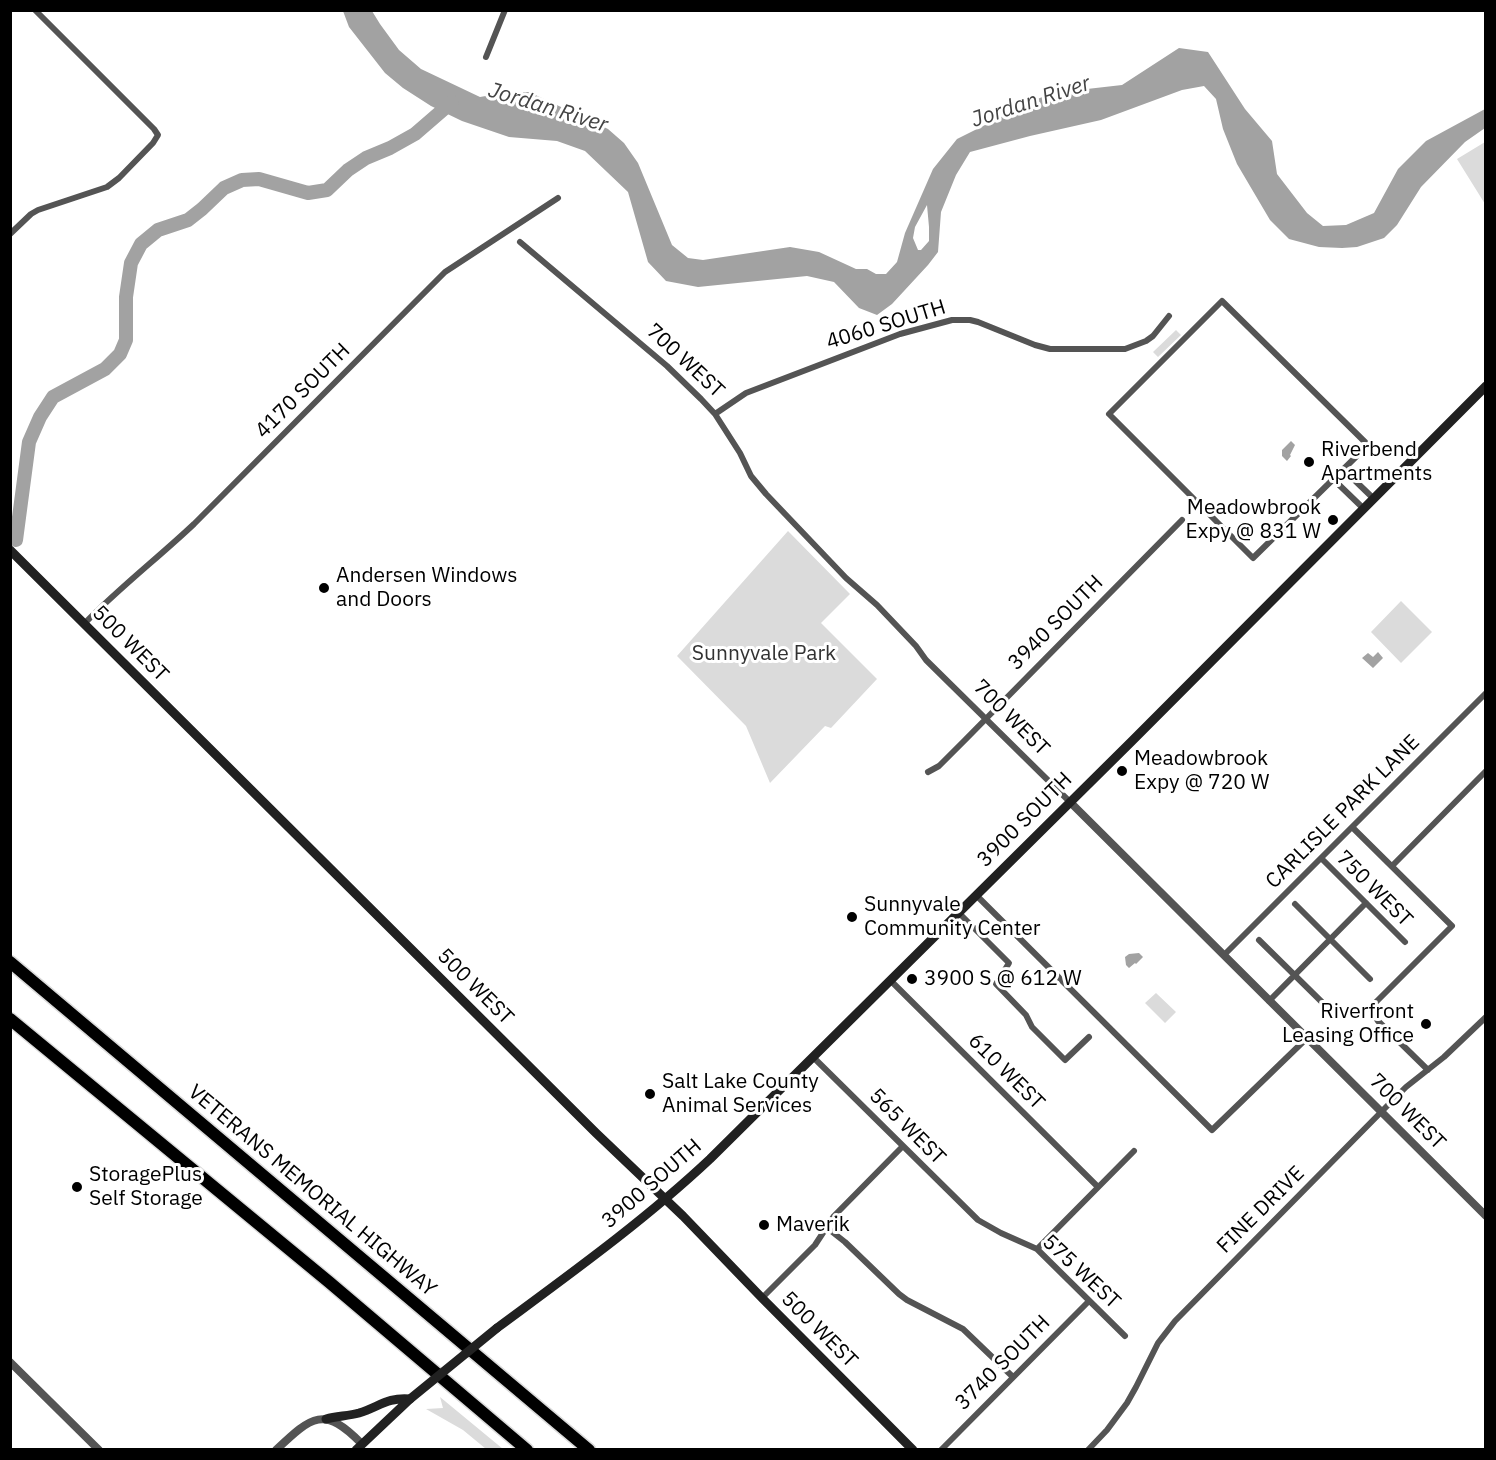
<!DOCTYPE html>
<html>
<head>
<meta charset="utf-8">
<style>
	body { margin:0 }
	#map { position:relative; width:1496px; height:1460px; overflow:hidden; background:#fff; font-family:"IBM Plex Sans",sans-serif }
	canvas { display:block }
	.frame { position:absolute; inset:0; border:12px solid #000; pointer-events:none }
</style>
</head>
<body>
<div id="map">
<canvas width="1496" height="1460"></canvas>
<div class="frame"></div>
</div>
<script>
const context = document.querySelector('canvas').getContext('2d');
context.lineJoin = 'round';
function fill(path, color) { context.fillStyle = color; context.fill(path, 'evenodd'); }
function strokePath(path, color, width, dash) { context.strokeStyle = color; context.lineWidth = width; context.lineCap = dash ? 'butt' : 'round'; context.setLineDash(dash || []); context.stroke(path); }
function write(font, color, halo, rows, align = 'center') {
  context.font = font + ' "IBM Plex Sans",sans-serif'; context.lineWidth = 6; context.setLineDash([]); context.textBaseline = 'middle'; context.strokeStyle = halo; context.fillStyle = color; for (const [text, x, y, turn = 0] of rows) {
    context.save(); context.translate(x, y); context.rotate((+turn || 0) * Math.PI / 180); context.textAlign = isNaN(turn) ? turn : align; if (halo) context.strokeText(text, 0, 0); context.fillText(text, 0, 0); context.restore();
  }
}
const green = new Path2D(`
	M1485 142V204L1457 159Z
	M1176 330 1181 335 1158 357 1153 352Z
	M788 531 850 594 821 623 877 679 831 728 825 726 770 783 746 726 677 656Z
	M1401 601 1432 632 1401 663 1371 632Z
	M1156 993 1176 1012 1165 1023 1145 1003Z
	M440 1397 503 1449H486L463 1430 426 1409 443 1408Z`);
const water = new Path2D(`
	M343 11H372L380 24 399 50 421 69 480 97 503 93 529 92 608 129 624 143 638 163 672 245 688 258 703 260 790 247 819 252 856 269H867L876 274H886L897 262 905 233 933 169 957 139 1035 100 1052 93 1122 85 1179 48 1208 52 1245 109 1272 141 1277 174 1307 213 1323 226 1346 225 1374 213 1398 169 1426 141 1485 109V128L1465 142 1421 187 1397 225 1384 238 1357 247 1342 248 1319 247 1289 239 1270 220 1237 164 1223 129 1216 99 1204 86 1182 90 1101 120 1030 136 970 152 956 175 941 212 938 252 928 265 892 304 877 315 859 308 834 282 807 276 698 287 666 281 648 262 628 192 585 151 557 141 509 137 462 121 431 106 403 88 385 73 349 27ZM927 205 929 227V241L921 250H918L913 238 915 227Z
	M1291 441 1295 445 1290 455 1291 456 1287 461 1282 456V450Z
	M1378 652 1383 658 1373 668 1362 658 1368 653 1373 657Z
	M1139 953 1143 957 1136 964 1135 963 1129 968 1126 965 1125 957 1129 954Z`);
const river = new Path2D(`
	M16 540 29 442 40 417 53 397 105 369 120 354 126 340V297L131 263 141 244 158 230 188 220 202 209 224 188 242 180 259 179 308 193 327 190 348 170 366 158 390 148 415 134 452 102`);
const minor = new Path2D(`
	M486 57 505 10
	M10 234 31 214 38 210 107 187 119 178 153 143 158 135 154 129 35 10
	M520 242 667 366 701 399 715 414 740 453 751 476 766 494 846 578 877 605 916 646 926 660 1070 802
	M1222 301 1368 445 1253 558 1109 414Z
	M715 414 746 393 900 334 952 320H970L978 322 1035 345 1050 349H1125L1146 341 1153 336 1169 316
	M1343 469 1374 499
	M1333 479 1364 509
	M84 624C119 588 158 558 194 524L445 272 558 198
	M928 772 939 766 965 740 1182 520
	M1352 827 1452 926 1375 1003 1371 1011 1378 1021 1428 1070
	M1321 858 1405 942
	M1392 866 1486 771
	M976 895 1212 1130 1307 1038
	M1295 904 1370 979
	M958 912 1009 963 996 984 1026 1015 1032 1027 1065 1060 1089 1037
	M1259 940 1334 1014
	M1224 955 1486 693
	M890 980 1098 1187
	M1269 1001 1366 903
	M813 1057 978 1220 1001 1233 1037 1249 1125 1336
	M826 1227 845 1242 899 1294 907 1300 963 1329 1013 1377
	M1037 1249 1134 1151
	M762 1298 815 1245 834 1216 903 1146
	M941 1450 1089 1301
	M1088 1450 1107 1430 1127 1403 1136 1387 1158 1343 1175 1321 1392 1101 1406 1087 1444 1057 1486 1017`);
const tertiary = new Path2D(`
	M1070 802 1486 1216
	M10 1362 99 1450
	M276 1450C312 1416 324 1405 362 1444`);
const secondary = new Path2D(`
	M10 550 596 1133 683 1216 762 1298 913 1450
	M497 1328C570 1274 644 1221 710 1159L1132 741 1486 386
	M326 1419C337 1416 348 1416 359 1413 379 1407 387 1397 410 1399
	M356 1450 410 1399`);
const motorway = new Path2D(`
	M10 962 589 1450
	M10 1019 329 1282 527 1450`);
const secondaryBridge = new Path2D(`
	M410 1399 497 1328`);
const markers = [
	[1309,462,6,"#000"],
	[1333,520,6,"#000"],
	[324,588,6,"#000"],
	[1122,771,6,"#000"],
	[852,917,6,"#000"],
	[912,979,6,"#000"],
	[1426,1024,6,"#000"],
	[650,1094,6,"#000"],
	[77,1187,6,"#000"],
	[764,1225,6,"#000"]
];
const streetNames = [
	["4060 SOUTH",886,325,-17],
	["700 WEST",685,361,43],
	["4170 SOUTH",303,391,-45],
	["3940 SOUTH",1056,623,-45],
	["500 WEST",130,644,45],
	["700 WEST",1011,718,45],
	["CARLISLE PARK LANE",1343,812,-45],
	["3900 SOUTH",1025,820,-45],
	["750 WEST",1374,889,45],
	["500 WEST",475,987,45],
	["610 WEST",1006,1072,45],
	["700 WEST",1407,1112,45],
	["565 WEST",907,1127,45],
	["3900 SOUTH",652,1184,-41],
	["VETERANS MEMORIAL HIGHWAY",312,1191,40],
	["FINE DRIVE",1261,1210,-45],
	["575 WEST",1081,1272,43],
	["500 WEST",819,1330,45],
	["3740 SOUTH",1003,1363,-45]
];
const poiNames = [
	["Riverbend",1321,450],
	["Apartments",1321,474],
	["Meadowbrook",1321,508,"right"],
	["Expy @ 831 W",1321,532,"right"],
	["Andersen Windows",336,576],
	["and Doors",336,600],
	["Meadowbrook",1134,759],
	["Expy @ 720 W",1134,783],
	["Sunnyvale",864,905],
	["Community Center",864,929],
	["3900 S @ 612 W",924,979],
	["Riverfront",1414,1012,"right"],
	["Leasing Office",1414,1036,"right"],
	["Salt Lake County",662,1082],
	["Animal Services",662,1106],
	["StoragePlus",89,1175],
	["Self Storage",89,1199],
	["Maverik",776,1225]
];
const parkNames = [
	["Sunnyvale Park",764,654]
];
const waterNames = [
	["Jordan River",1031,102,-18],
	["Jordan River",548,108,17]
];
fill(green, '#dbdbdb');
fill(water, '#a2a2a2');
strokePath(river, '#a2a2a2', 14);
strokePath(motorway, '#dbdbdb', 15);
strokePath(minor, '#545454', 6);
strokePath(tertiary, '#545454', 8);
strokePath(secondary, '#212121', 9);
strokePath(motorway, '#000', 12);
strokePath(secondaryBridge, '#212121', 9);
for (const [x, y, r, color] of markers) { const dot = new Path2D(); dot.arc(x, y, r, 0, 2 * Math.PI); context.fillStyle = color; context.fill(dot); strokePath(dot, '#fff', 2); }
write('21px', '#000', '#fff', streetNames);
write('21px', '#000', '#fff', poiNames, 'left');
write('21px', '#323232', '#fff', parkNames);
write('italic 22px', '#434343', '#fff', waterNames);
</script>
</body>
</html>
